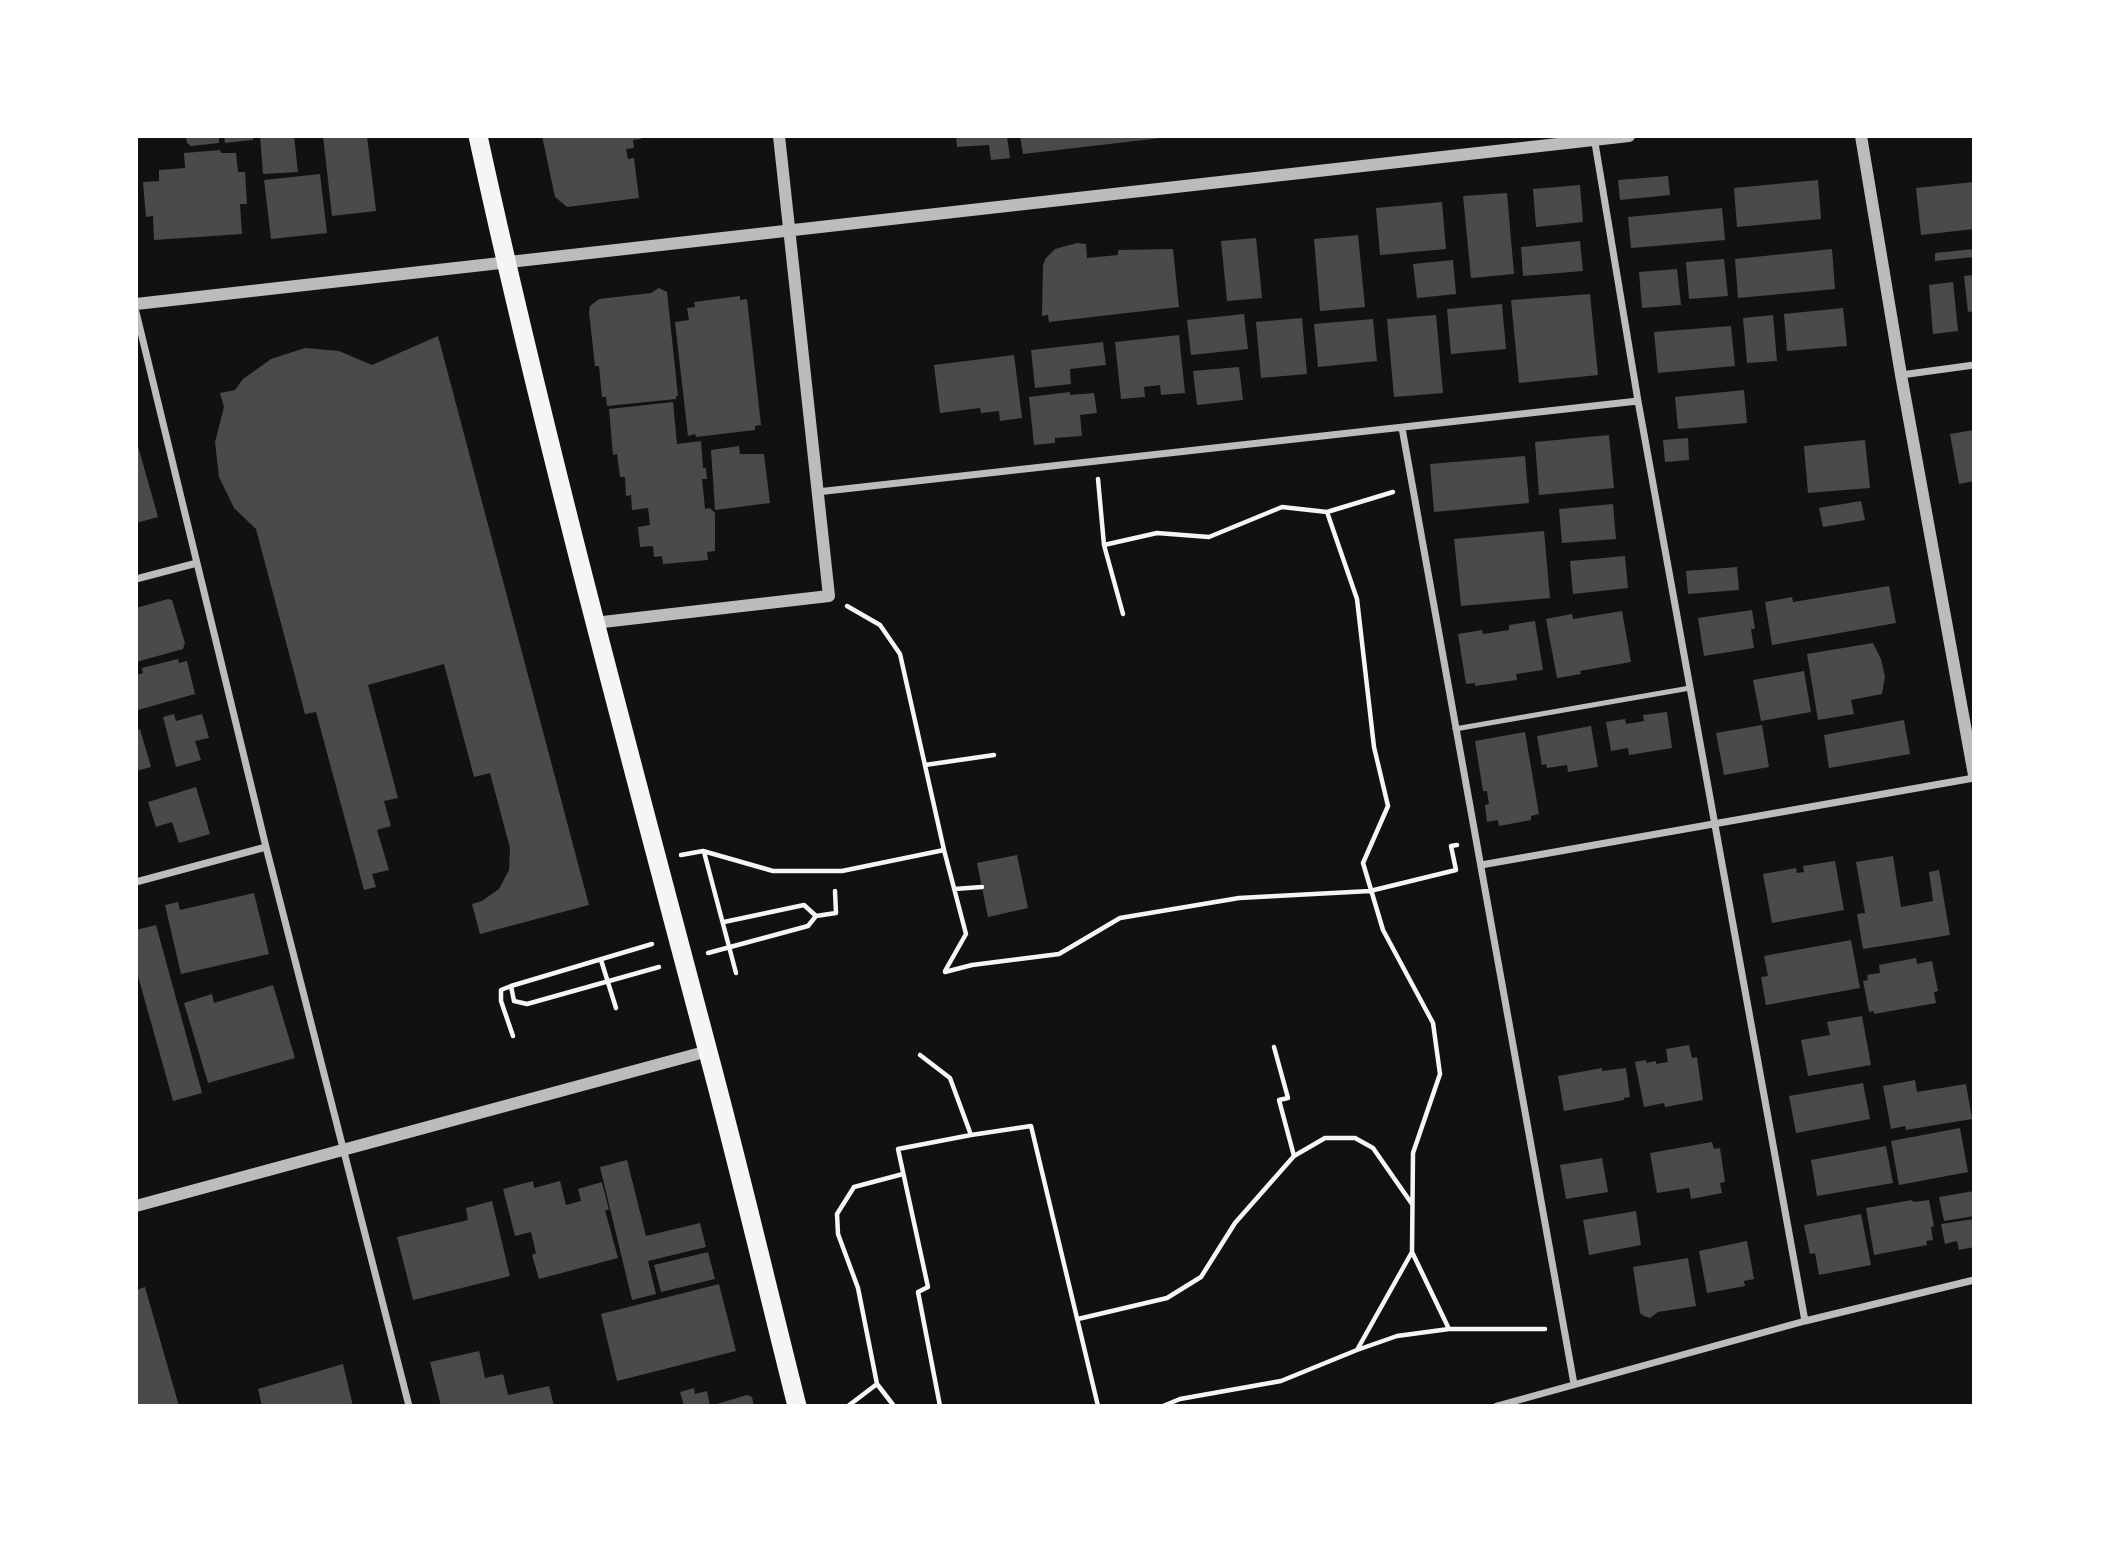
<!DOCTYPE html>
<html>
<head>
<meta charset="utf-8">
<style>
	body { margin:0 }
	#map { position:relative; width:2110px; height:1542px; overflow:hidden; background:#111; font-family:Raleway,sans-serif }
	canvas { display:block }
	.frame { position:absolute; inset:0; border:138px solid #fff; pointer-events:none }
</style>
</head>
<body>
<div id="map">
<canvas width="2110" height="1542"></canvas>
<div class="frame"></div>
</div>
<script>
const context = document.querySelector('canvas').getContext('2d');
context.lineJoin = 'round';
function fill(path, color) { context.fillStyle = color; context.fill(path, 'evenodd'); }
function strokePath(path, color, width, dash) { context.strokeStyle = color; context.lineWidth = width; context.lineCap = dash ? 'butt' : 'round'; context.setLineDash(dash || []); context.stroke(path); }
const building = new Path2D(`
	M186 136H219V143L191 146 187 143Z
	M224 136H253V140L225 143Z
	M260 136H294L298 172 263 174Z
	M323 136H367L376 211 332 216Z
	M542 136H641V139L633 140 634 148 626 149 628 159 634 158 639 198 567 207 555 197Z
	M956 136H1007L1010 158 991 160 989 145 957 147Z
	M1020 136H1160L1161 138 1023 154Z
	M220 150 221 153H236L238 172H245L247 204H240L242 234 154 240 153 216 146 217 143 182 159 181V170L185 168 184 153Z
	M320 174 327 233 271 239 264 180Z
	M1668 176 1670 195 1620 200 1618 180Z
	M1818 180 1821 219 1737 227 1734 188Z
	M1974 182V229L1921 235 1916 188Z
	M1580 185 1583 222 1536 227 1533 189Z
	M1507 193 1514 274 1471 278 1463 196Z
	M1442 202 1446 249 1380 255 1376 208Z
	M1722 208 1725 240 1631 248 1628 217Z
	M1358 235 1365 307 1320 311 1314 239Z
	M1256 238 1262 298 1227 301 1221 241Z
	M1580 241 1583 271 1523 276 1521 247Z
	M1077 243 1086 244 1087 258 1118 255V250L1173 249 1179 307 1049 322 1048 315 1042 316 1043 265 1046 258 1055 249Z
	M1832 249 1835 289 1738 298 1735 259Z
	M1974 249V257L1935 261V253Z
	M1724 259 1728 296 1689 299 1686 262Z
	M1453 260 1456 294 1417 298 1413 264Z
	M1677 269 1681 305 1642 308 1639 272Z
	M1974 275V311L1968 312 1964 276Z
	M1953 282 1958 331 1933 334 1929 285Z
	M659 288 667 292 678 396H676V399L607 406 606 397H602L599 366H595L589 312 590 306 599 299 651 293Z
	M1590 294 1598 375 1519 383 1511 300Z
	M740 296V300L747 299 761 425 755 426V430L696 437 695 434 688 436 675 322 689 320 687 308 695 307 694 302Z
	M1502 304 1506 349 1451 354 1447 309Z
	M1843 308 1847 346 1787 351 1784 314Z
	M1244 314 1248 349 1191 355 1187 320Z
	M1436 315 1443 393 1394 397 1387 319Z
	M1773 315 1777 361 1747 363 1743 318Z
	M1302 318 1307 374 1261 378 1256 322Z
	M1373 319 1377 361 1318 367 1314 324Z
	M1731 326 1735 366 1658 373 1654 332Z
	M1179 335 1185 393 1161 395 1160 385 1144 387 1145 397 1121 399 1115 342Z
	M438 336 589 905 480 934 472 904 482 901 499 889 509 870 510 848 490 773 474 777 444 664 368 685 398 798 384 801 391 826 377 830 389 870 372 874 376 887 364 890 316 712 305 714 256 529 234 508 219 477 215 442 224 407 220 393 235 390 243 379 271 359 305 348 339 351 372 365Z
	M1103 342 1106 365 1070 369 1071 384 1035 388 1031 350Z
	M1014 355 1022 418 1000 421 999 411 981 413 980 408 940 413 934 365Z
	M1239 367 1243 400 1197 405 1193 371Z
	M1744 390 1747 423 1678 429 1675 397Z
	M1070 392V395L1094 393 1097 413 1080 415 1082 436 1055 438V443L1034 445 1029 397Z
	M673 402 677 444 701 441 703 468H706L707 479H702L705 509 710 508 715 513V551L707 552 708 560 663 564 662 556 654 557 653 546 640 547 638 527 650 525 648 508 632 510 631 495 626 496 625 477H620L617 454 613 455 609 409Z
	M1974 430V481L1959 484 1950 434Z
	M1609 435 1614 488 1539 495 1535 442Z
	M1688 438 1689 460 1665 462 1663 440Z
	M136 439 158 517 136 523Z
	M1865 440 1870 488 1808 493 1804 446Z
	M739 446 740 454H764L770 503 715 510 711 450Z
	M1525 456 1529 503 1434 512 1430 464Z
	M1861 501 1865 520 1823 527 1819 508Z
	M1613 504 1616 539 1562 543 1559 509Z
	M1544 531 1550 598 1461 606 1454 539Z
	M1625 556 1628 588 1573 594 1570 561Z
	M1737 567 1739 590 1688 594 1686 571Z
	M1889 586 1896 623 1772 645 1765 602 1792 597 1793 602Z
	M168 599 172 600 185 643 183 649 136 662V608Z
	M1752 610 1755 629H1751L1754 648 1704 656 1698 618Z
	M1622 611 1631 662 1580 671 1581 674 1557 678 1546 619 1572 614 1573 619Z
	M1535 621 1543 670 1516 674 1517 680 1475 686V683L1466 684 1458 634 1482 630 1483 634 1509 630V625Z
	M1873 643 1881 659 1885 677 1882 694 1851 700 1854 714 1818 720 1807 654Z
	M178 659 179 663 187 661 195 694 138 710 136 675 143 673 142 668Z
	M1804 671 1811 712 1761 721 1753 680Z
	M1667 712 1672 748 1629 755 1628 748 1611 751 1606 722 1625 719 1626 724 1644 721 1643 715Z
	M174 714 176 721 202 714 209 738 195 741 201 760 176 767 163 717Z
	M1904 720 1910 754 1829 768 1824 735Z
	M1762 725 1769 767 1724 775 1716 733Z
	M1591 726 1598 767 1568 772 1567 765 1547 768 1546 764 1542 765 1537 736Z
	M140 729 151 767 136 771V730Z
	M1525 732 1539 814 1531 816V820L1499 826 1498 820 1487 822 1485 805 1489 804 1487 791H1483L1475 741Z
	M196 787 210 834 179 843 172 822 156 827 148 802Z
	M1017 855 1028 908 988 917 977 863Z
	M1893 856 1901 907 1933 901 1929 872 1939 870 1950 935 1863 949 1857 914 1865 913 1856 862Z
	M1835 861 1844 910 1772 923 1763 874 1796 868 1797 873 1804 872 1803 866Z
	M254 893 269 954 181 974 165 905 178 902 180 910Z
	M156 925 202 1093 173 1101 136 969V930Z
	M1851 940 1860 988 1766 1005 1761 977 1768 976 1764 956Z
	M1916 958 1917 964 1932 961 1938 991 1934 992 1936 1003 1874 1014V1011L1869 1012 1863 981 1868 980 1867 975 1880 973 1879 965Z
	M273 985 295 1058 208 1083 184 1003 212 994 214 1003Z
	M1862 1016 1871 1065 1808 1076 1801 1040 1830 1035 1827 1022Z
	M1689 1045 1692 1058 1697 1057 1703 1100 1665 1107 1664 1103 1644 1107 1635 1062 1646 1060V1063L1656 1061V1064L1668 1062 1666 1049Z
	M1602 1068V1071L1626 1068 1630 1097 1624 1098V1100L1564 1111 1558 1076Z
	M1915 1080 1917 1092 1966 1084 1972 1119 1906 1130 1905 1126 1891 1129 1883 1086Z
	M1863 1083 1870 1119 1796 1133 1789 1096Z
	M1960 1128 1968 1172 1899 1185 1891 1141Z
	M1712 1142 1714 1149 1720 1148 1725 1182 1720 1183 1722 1193 1691 1199 1689 1188 1657 1193 1650 1153Z
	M1886 1146 1893 1183 1817 1196 1811 1160Z
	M1602 1158 1608 1192 1566 1199 1560 1165Z
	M627 1160 646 1236 700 1223 706 1247 648 1261 656 1294 632 1300 600 1167Z
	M533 1181 534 1188 560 1181 566 1205 581 1201 578 1189 602 1182 609 1210H605L618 1258 539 1279 532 1255 536 1253 531 1232 515 1236 503 1189Z
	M1974 1191V1216L1944 1221 1939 1197Z
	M1912 1200 1913 1202 1929 1200 1934 1226 1931 1227 1933 1240 1926 1241 1927 1245 1874 1255 1866 1208Z
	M492 1201 510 1276 413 1300 397 1237 468 1220 466 1208Z
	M1636 1211 1641 1245 1589 1255 1583 1220Z
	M1861 1214 1871 1265 1819 1275 1815 1253 1810 1254 1804 1225Z
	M1974 1219V1247L1959 1250 1957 1241 1945 1244 1941 1224Z
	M1747 1241 1754 1279 1744 1281 1745 1286 1707 1293 1699 1251Z
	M708 1252 715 1279 661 1292 654 1265Z
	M1688 1258 1696 1306 1658 1312 1650 1318 1644 1316 1640 1313 1633 1267Z
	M719 1284 736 1351 617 1381 601 1314Z
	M145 1287 179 1406H136V1290Z
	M479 1351 485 1378 503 1374 508 1395 549 1386 554 1406H441L430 1362Z
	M343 1364 353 1406H262L258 1389Z
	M694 1388 695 1394 707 1391 710 1406H684L680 1392Z
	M747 1395 752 1397 754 1406H710Z`);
const path = new Path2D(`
	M1098 479 1104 545 1157 533 1209 537 1282 507 1327 512 1393 492
	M1104 545 1123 614
	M847 606 880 625 900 654 944 850 966 934 945 971
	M925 765 994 755
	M704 852 736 973
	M681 855 703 851 773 871H842L944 850
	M954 889 982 887
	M816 916 836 913 835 891
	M652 944 511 986 514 1001 527 1004 659 967
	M708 953 808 926 816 916 804 905 724 922
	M601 960 616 1008
	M945 972 972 965 1059 954 1120 918 1239 898 1370 891 1456 870 1451 846 1457 845
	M511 986 501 990V1001L513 1036
	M1274 1047 1288 1098 1279 1100 1294 1156
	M920 1055 950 1078 971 1135 1031 1126 1098 1406
	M1412 1252 1449 1329
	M1078 1319 1167 1298 1201 1277 1235 1223 1294 1156 1325 1138H1355L1373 1148 1412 1204
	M1357 1350 1397 1336 1449 1329H1545
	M848 1406 877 1384
	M894 1406 877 1384 858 1288 838 1234 837 1214 854 1187 903 1174
	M940 1406 918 1292 928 1287 898 1149 971 1135
	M1163 1406 1180 1399 1281 1381 1357 1350 1412 1252 1413 1153 1440 1074 1433 1023 1383 930 1363 863 1388 806 1374 747 1357 599 1327 512`);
const service = new Path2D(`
	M1455 729 1690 688`);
const minor = new Path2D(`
	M1594 137 1638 401 1805 1321
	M136 312 266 847 409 1406
	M1901 375 1974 365
	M1402 428 1574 1384
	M817 492 1638 401
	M136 579 197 563
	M1481 865 1974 778
	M136 882 266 847
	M1497 1406 1805 1321 1974 1280`);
const tertiary = new Path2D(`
	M1861 136 1901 375 1974 775
	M136 304 1629 136
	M594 623 829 596 779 136
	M136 1206 708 1051`);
const trunk = new Path2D(`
	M478 136C545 443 627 745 707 1048 739 1167 767 1287 797 1406`);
fill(building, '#4a4a4a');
strokePath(path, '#f5f5f5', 4.5);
strokePath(service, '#bcbcbc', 5);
strokePath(minor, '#bcbcbc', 7);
strokePath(tertiary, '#bcbcbc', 12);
strokePath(trunk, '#f5f5f5', 19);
</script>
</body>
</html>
